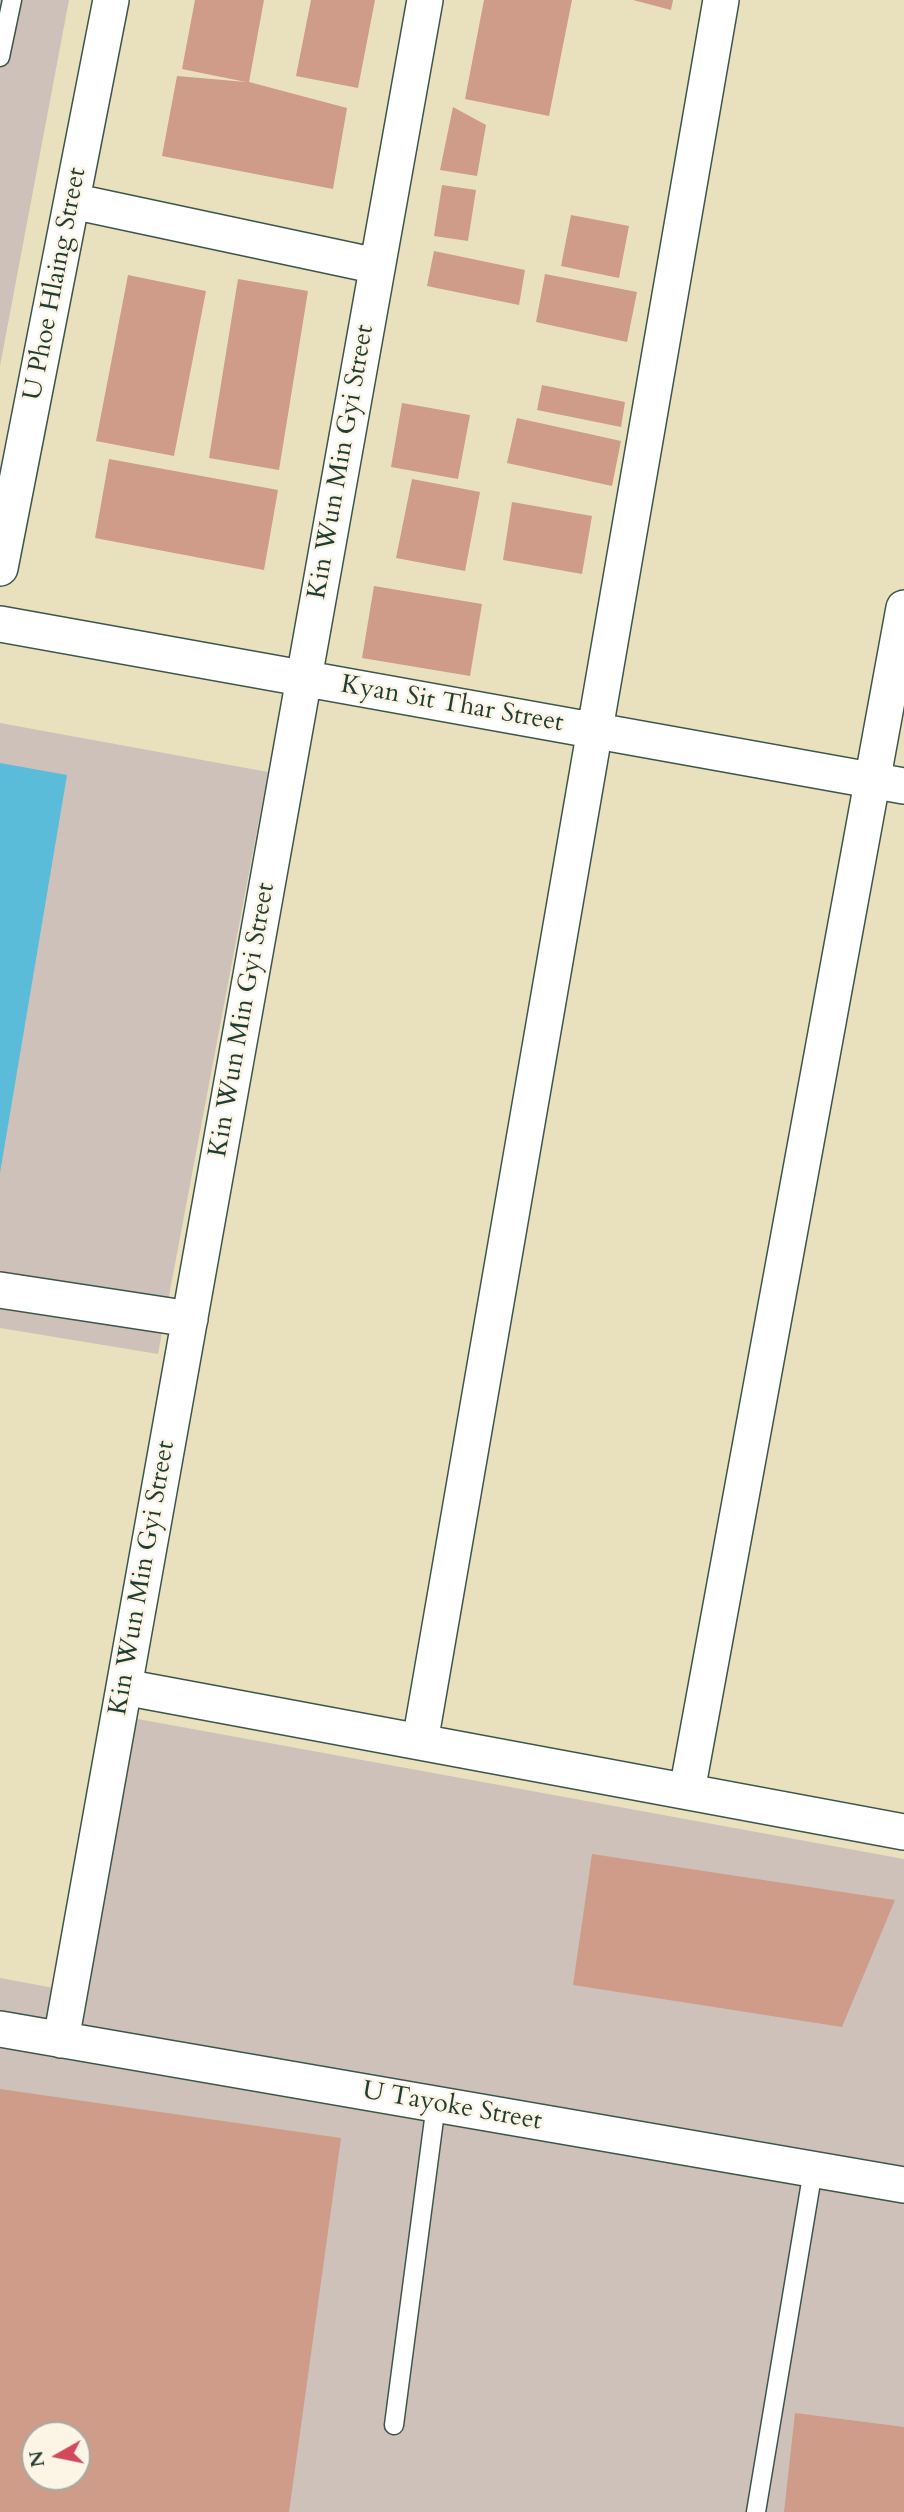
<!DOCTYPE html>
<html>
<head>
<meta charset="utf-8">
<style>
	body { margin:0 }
	#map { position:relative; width:904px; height:2512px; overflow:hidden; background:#e9e1be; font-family:Cardo,serif }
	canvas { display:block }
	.north { position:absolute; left:21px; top:2421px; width:70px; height:70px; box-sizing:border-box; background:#fcf5e5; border:2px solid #a4ab9e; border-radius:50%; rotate:261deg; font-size:19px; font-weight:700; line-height:28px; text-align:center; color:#1f3d34 }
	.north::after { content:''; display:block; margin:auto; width:24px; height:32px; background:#d1495b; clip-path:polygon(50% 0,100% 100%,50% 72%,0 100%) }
</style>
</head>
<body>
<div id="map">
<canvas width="904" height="2512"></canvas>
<div class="north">N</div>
</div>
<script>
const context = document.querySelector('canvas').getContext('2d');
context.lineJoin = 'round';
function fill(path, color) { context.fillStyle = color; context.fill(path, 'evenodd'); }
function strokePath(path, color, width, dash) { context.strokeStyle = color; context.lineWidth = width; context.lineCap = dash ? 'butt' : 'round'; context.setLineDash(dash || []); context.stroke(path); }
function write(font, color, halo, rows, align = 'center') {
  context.font = font + ' Cardo,serif'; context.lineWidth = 5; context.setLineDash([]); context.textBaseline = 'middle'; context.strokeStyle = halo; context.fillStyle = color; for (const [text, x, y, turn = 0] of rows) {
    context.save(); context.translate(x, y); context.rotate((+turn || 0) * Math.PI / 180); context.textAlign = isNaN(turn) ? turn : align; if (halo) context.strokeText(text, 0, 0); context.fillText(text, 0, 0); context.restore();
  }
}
const industrial = new Path2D(`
	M0 0H69L0 366Z
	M0 723 268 772 158 1354 0 1328Z
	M105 1713 904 1859V2512H0V1978L54 1988ZM35 2435H77V2477H35Z`);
const water = new Path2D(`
	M0 763 67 775 0 1173Z`);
const building = new Path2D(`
	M195 0H264L249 82 347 108 333 189 162 156 177 76 246 82 182 69Z
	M311 0H375L358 88 296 76Z
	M484 0H572L549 116 465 99Z
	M633 0H673L671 10Z
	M453 107 486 125 477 176 440 170Z
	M442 185 476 190 468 241 434 236Z
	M571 215 629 226 619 278 561 266Z
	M434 251 525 270 519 305 427 286Z
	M545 274 637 292 627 342 536 322Z
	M128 275 206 291 174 456 96 441Z
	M238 279 308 291 279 470 209 458Z
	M542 385 625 402 621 427 537 410Z
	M402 403 470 415 458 479 391 467Z
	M517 418 621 441 612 486 507 463Z
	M109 459 278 490 264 570 95 538Z
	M412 479 480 492 465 571 396 558Z
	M512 502 592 516 582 574 503 560Z
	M374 586 482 604 470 676 362 658Z
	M592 1854 895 1900 842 2027 573 1985Z
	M0 2089 341 2138 289 2512H0ZM35 2435H77V2477H35Z
	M795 2413 904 2427V2512H784Z`);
const service = new Path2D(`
	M0 57 12 0
	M394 2425 436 2104
	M756 2512 813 2170`);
const minor = new Path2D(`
	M72 201 377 266
	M0 568 111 0
	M0 624 904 786
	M0 1290 190 1319
	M124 1687 904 1832
	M420 1742 721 0
	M687 1791 904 608
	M0 2029 904 2185
	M61 2040 425 0`);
const streetNames = [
	["U Phoe Hlaing Street",56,284,-79],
	["Kin Wun Min Gyi Street",342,462,-80],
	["Kyan Sit Thar Street",452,705,10],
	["Kin Wun Min Gyi Street",243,1020,-80],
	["Kin Wun Min Gyi Street",143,1578,-80],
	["U Tayoke Street",452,2107,10]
];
fill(industrial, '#cec1b9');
fill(water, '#5bbcda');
fill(building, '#ce9c89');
strokePath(service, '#3d5649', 21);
strokePath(minor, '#3d5649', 38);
strokePath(service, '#fff', 18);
strokePath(minor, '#fff', 35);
write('26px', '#1f3d34', '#fcf5e5', streetNames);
</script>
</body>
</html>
